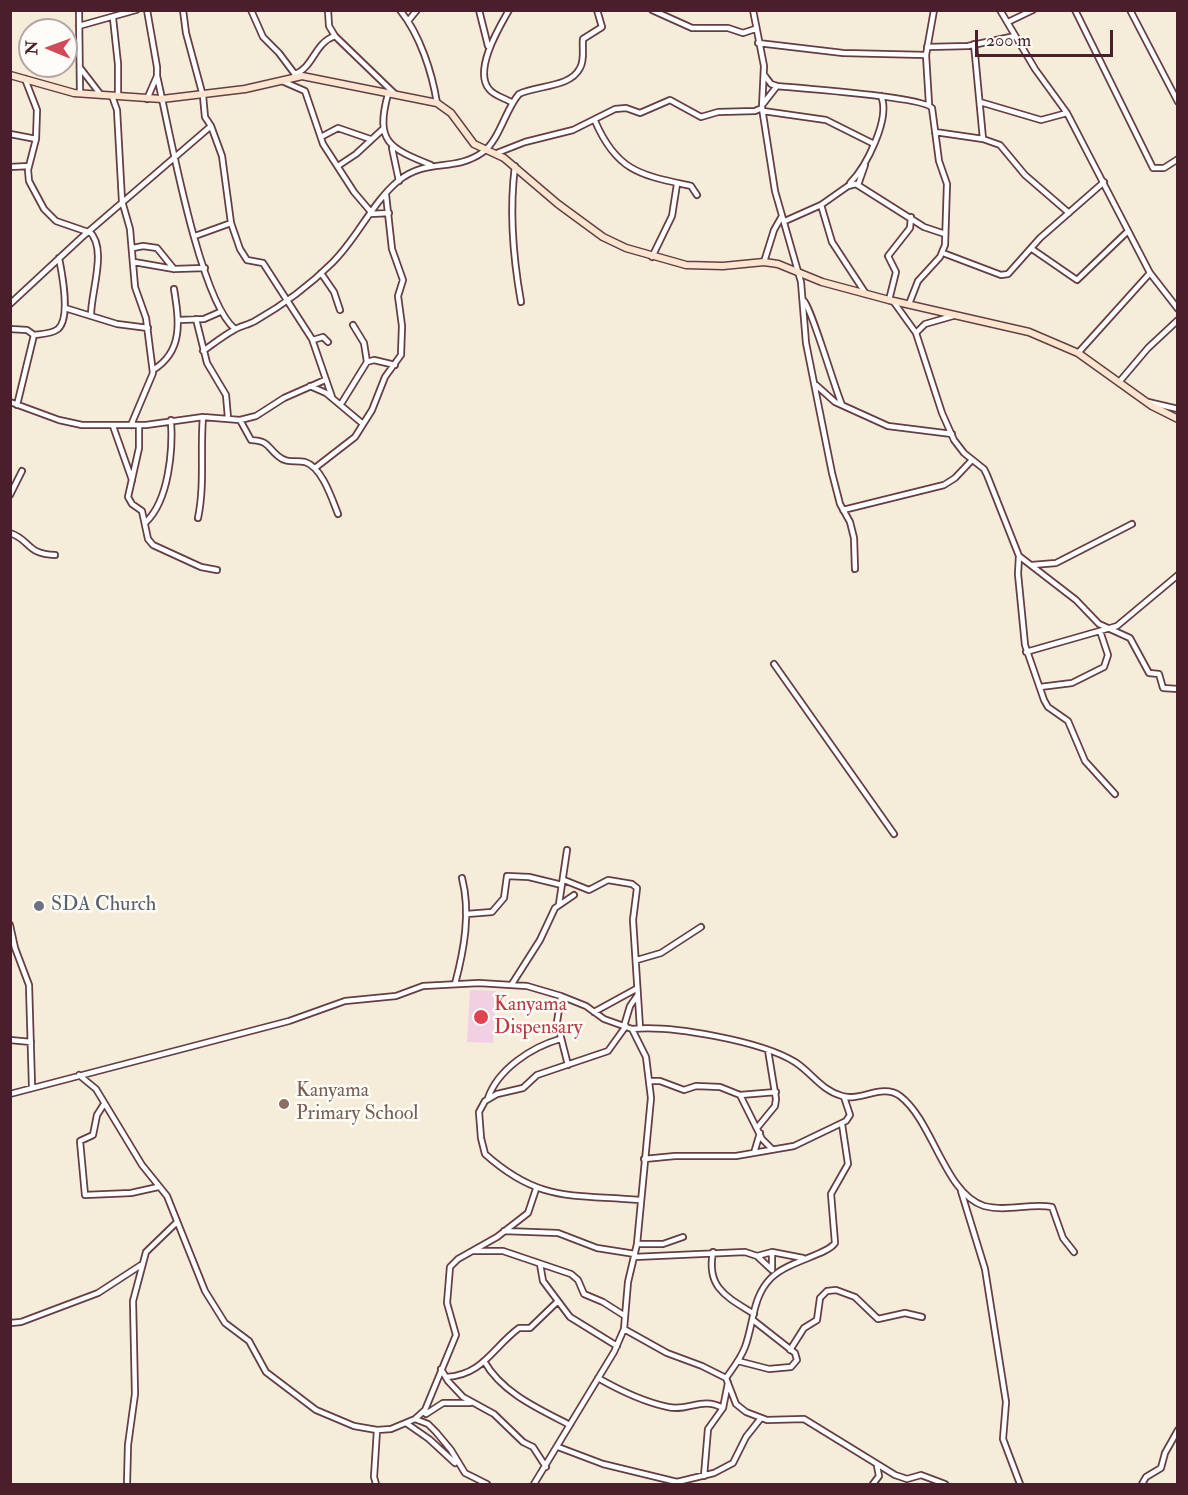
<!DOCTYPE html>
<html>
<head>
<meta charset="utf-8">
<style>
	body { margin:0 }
	#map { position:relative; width:1188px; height:1495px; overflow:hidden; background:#f5edd9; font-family:"IM FELL Double Pica",serif }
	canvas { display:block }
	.frame { position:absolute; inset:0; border:12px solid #4a1f2b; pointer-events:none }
	.north { position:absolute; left:18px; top:18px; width:60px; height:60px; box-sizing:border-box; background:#fdfcf7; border:2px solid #b5a4a5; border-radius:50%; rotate:271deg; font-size:16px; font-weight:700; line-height:24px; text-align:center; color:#4a1f2b }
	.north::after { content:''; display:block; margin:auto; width:21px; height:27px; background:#d1495b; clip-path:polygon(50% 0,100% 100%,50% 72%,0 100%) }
	.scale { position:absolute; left:975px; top:30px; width:138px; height:27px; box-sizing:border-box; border:3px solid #4a1f2b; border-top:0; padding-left:8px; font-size:18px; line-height:21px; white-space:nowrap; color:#4a1f2b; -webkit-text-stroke:4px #fdfcf7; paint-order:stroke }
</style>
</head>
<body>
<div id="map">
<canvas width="1188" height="1495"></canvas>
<div class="frame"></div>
<div class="north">N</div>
<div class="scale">200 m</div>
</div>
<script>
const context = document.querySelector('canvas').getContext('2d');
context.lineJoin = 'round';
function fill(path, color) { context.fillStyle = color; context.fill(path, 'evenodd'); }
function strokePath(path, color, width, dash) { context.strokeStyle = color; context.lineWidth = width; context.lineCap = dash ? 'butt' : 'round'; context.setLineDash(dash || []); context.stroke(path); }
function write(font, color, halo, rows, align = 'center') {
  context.font = font + ' "IM FELL Double Pica",serif'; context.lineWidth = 5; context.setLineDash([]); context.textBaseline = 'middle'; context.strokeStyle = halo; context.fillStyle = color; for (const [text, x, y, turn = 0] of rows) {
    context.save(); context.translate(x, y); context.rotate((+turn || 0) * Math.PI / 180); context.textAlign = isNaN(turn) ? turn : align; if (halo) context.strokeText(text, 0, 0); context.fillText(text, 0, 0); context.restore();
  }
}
const built = new Path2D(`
	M470 990 496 991 493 1043 467 1042Z`);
const street = new Path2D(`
	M79 10 80 93
	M183 10 186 33 203 96 205 117 211 126 222 156 231 223 240 249 247 260 263 263 312 339 332 397
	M251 10 263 37 279 53 297 77
	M328 10 329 26 335 36 395 94
	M400 10C420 35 432 72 437 103
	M479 10 488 46
	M509 10C500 26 473 70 489 89 494 96 505 98 513 103
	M652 10 692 28H728L743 33 755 29
	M753 10 764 66 762 108 775 191 801 282 806 343 832 473 840 504 850 522 854 538 855 569
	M1000 10 1035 69 1067 113 1150 273 1178 309
	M1075 10 1153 168H1164L1178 159
	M1130 10 1178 102
	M113 18 118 64V96
	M408 21 417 10
	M1008 22 1033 10
	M79 26 136 10
	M758 43 843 53 926 55
	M974 44 983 139
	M927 47 968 46 1015 36
	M81 69 101 95
	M295 74C314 67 314 43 335 36
	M157 76C169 127 199 300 235 329
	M765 76 771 84 777 86C799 88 924 97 932 108L939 161 947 184 945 245 940 257 918 281 909 304
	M25 79 37 110 36 139 28 170 29 181 44 209 56 221 88 232
	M282 81 305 91 323 144 354 192 371 212
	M388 94C375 142 389 148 431 165
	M112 96 117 110 122 201 130 229 135 287 146 318 153 373 131 425
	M147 99 157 76V67L147 10
	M980 102 1041 120 1067 113
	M763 104 777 86
	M929 104 926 55 934 10
	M763 111 826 120 874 144
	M595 121C617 172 641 175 691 186L697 195
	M935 132 983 139 1000 145 1025 175 1069 213
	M10 134 36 139
	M321 137 338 128 370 139
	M392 148 399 181
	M497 153 525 142 573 130 615 109 626 108 640 113 670 100 701 117 718 112 755 111 762 108
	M338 166 356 154 383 129
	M515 166C509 212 513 257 521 302
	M10 167 29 166
	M850 183C866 167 891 118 881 96
	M858 185 865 165
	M821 205 832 242 866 294
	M370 214 389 213
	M785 221 821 205 848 186 856 184 924 227 945 234
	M89 231C108 248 91 291 91 315
	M195 236 231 223
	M133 248 143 246 157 248 174 269
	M1032 249 1077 280 1128 231
	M943 253 1001 275 1008 274 1040 238 1104 182
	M652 257 672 216 677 184
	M134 262 174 269 205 268
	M764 262 774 230 782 216
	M321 273 334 292 340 310
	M889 300 896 272 888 256 910 228 911 217
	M804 301C811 307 835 389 842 405
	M893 301 916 333 942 413 954 440 964 453 984 469 987 475 1019 556 1076 600 1099 624 1130 638 1149 673 1159 674 1163 688 1178 689
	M10 304 81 238 211 126
	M65 308 117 324 148 328
	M196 319 207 363 226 395 228 418
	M179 320 204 319 220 312
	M10 329 27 330 34 335 17 405
	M916 333 925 324 953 316
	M34 335C41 334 52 334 58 329 71 318 62 273 59 258
	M313 340 323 337 328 342
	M203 351C213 344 223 336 234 330 240 326 248 325 255 321 283 305 309 286 332 263 357 239 371 204 398 181 427 157 454 173 483 152 500 139 505 110 519 94 537 85 570 88 580 68 585 60 582 48 583 39L602 27 597 10
	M1078 353 1150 273
	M367 362 374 360 395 365
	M153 370C184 351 179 320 174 289
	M1120 381 1148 348 1178 320
	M816 385 835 402 888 426 952 434
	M310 386 326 393 363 424
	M10 402 59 420 82 425H146L203 417 240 420 256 416 284 398 325 380
	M1148 402 1178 409
	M341 404 367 362 364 343 353 325
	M240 420 251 440C269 441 267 447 278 456 287 464 295 460 305 462 322 467 332 499 338 514
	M139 425V448L128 497 132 504 142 511 148 539 153 545 201 567 217 570
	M113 426 132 480
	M315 468 355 437 372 410 385 377 401 355 402 326 398 296 403 280 392 249 386 195
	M10 495 22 471
	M843 510 944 485 955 478 972 460
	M198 518C205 484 200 451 203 417
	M146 522C169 500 173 450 171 420
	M10 533C31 540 26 554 55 555
	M1019 556 1018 574 1025 645 1044 700 1048 707 1068 721 1085 761 1115 794
	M1032 565 1056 563 1132 524
	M1026 652 1117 626 1178 575
	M774 664 894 834
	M1040 687 1072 683 1104 667 1108 655 1100 631
	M564 880 589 890 608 880 632 884 637 888 633 920 640 1028
	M559 904 567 850
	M467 914 492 912 504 898 507 876 529 877 562 885
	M10 925 15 948 29 985 32 1086
	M637 960 661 953 701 927
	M455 984C464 950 471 913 462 878
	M512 984 540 940 555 908 574 895
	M561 996 557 1022 568 1065
	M594 1012 636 989
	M624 1026 630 1006 637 996
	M626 1026 608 1051 537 1075 523 1088 497 1094 485 1101 479 1112 481 1138 485 1154C540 1203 572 1194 640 1200
	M632 1029C671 1025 761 1041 795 1062 812 1073 821 1090 842 1096 860 1102 882 1083 900 1096 933 1121 945 1194 984 1206 1007 1212 1030 1203 1052 1207L1063 1238 1074 1252
	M10 1040 31 1042
	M79 1075 96 1089 142 1165 167 1196 205 1291 225 1323 249 1341 266 1372 316 1410 354 1426 377 1430 391 1429 415 1419 425 1410 456 1335 447 1303 450 1267 458 1259 497 1237 528 1213 536 1189
	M650 1081H660L684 1090 696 1086 720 1087 740 1095 776 1092
	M10 1094 289 1021 345 1001 396 996 423 986 479 983 527 986 561 996 586 1006 604 1019 632 1029 646 1057 651 1098 637 1244 628 1282 624 1329 614 1352 534 1484
	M740 1095 762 1139 772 1149
	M488 1098C498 1069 532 1047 560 1039
	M104 1104 97 1115 93 1135 80 1141 85 1195 131 1193 158 1187
	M757 1128 775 1106 776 1099 768 1050
	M754 1153 760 1133
	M644 1159 675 1156H736L794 1146 846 1121 850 1115 844 1097
	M961 1191 985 1269 1006 1402 1003 1439 1020 1484
	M504 1231 558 1233 597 1248 635 1254
	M637 1244H663L683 1237
	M474 1251H503L571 1274 578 1280 584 1294 603 1302 625 1316
	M713 1252C706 1288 727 1297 754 1314
	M757 1256 772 1252 803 1258
	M634 1257 745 1252 757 1256 772 1270
	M540 1264 543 1281 570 1317 617 1346
	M772 1270V1252
	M10 1323 21 1322 98 1293 141 1265
	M624 1329 667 1353 702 1366 726 1378 736 1404 746 1412 767 1420 804 1419 895 1475 907 1479 921 1475 945 1484
	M790 1350 804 1328 817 1320 820 1298 827 1291 836 1290 855 1297 878 1319 905 1313 922 1317
	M484 1361C502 1393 539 1409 570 1425
	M738 1361 769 1369 791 1367 797 1360 795 1353 753 1320
	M441 1369 448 1381 463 1397 494 1414 523 1442 533 1447 546 1467
	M446 1377C483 1375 492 1348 519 1328H530L557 1302
	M598 1378C619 1390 644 1402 668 1407 689 1412 701 1396 723 1408
	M726 1378C733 1368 741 1358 745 1347 754 1323 752 1297 771 1278 788 1261 827 1255 835 1243L831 1194 848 1164 842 1124
	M426 1414 443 1403H470
	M415 1419 428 1424 436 1432 451 1450 465 1473 487 1484
	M406 1423 429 1439 455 1463
	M558 1447 603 1464 677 1482 714 1473 733 1463 746 1437 761 1418
	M704 1476 708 1429 723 1408 728 1383
	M127 1484 128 1445 135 1394 133 1301 146 1252 176 1223
	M376 1484 374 1477 377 1430
	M873 1484 879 1476 877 1466
	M1142 1484 1146 1477 1161 1468 1165 1453 1178 1430`);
const secondary = new Path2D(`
	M10 75 74 93 162 99 245 89 302 76 437 103 451 113 474 144 504 158 558 204 603 237 626 248 686 265 723 266 764 262 778 264 822 282 889 300 1029 332 1078 353 1152 406 1178 419`);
const markers = [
	[39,906,6,"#6b7280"],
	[481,1017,8,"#e0444e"],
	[284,1104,6,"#8d6e63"]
];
const worshipNames = [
	["SDA Church",51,906]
];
const healthNames = [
	["Kanyama",494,1006],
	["Dispensary",494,1029]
];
const educationNames = [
	["Kanyama",296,1092],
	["Primary School",296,1115]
];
fill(built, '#f1d0e3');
strokePath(street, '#643e45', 8);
strokePath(secondary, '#643e45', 9);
strokePath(street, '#fff', 4.5);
strokePath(secondary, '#fce5cf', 6);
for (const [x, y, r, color] of markers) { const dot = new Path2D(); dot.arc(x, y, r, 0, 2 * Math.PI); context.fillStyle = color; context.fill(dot); strokePath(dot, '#fdfcf7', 2); }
write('20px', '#5b616d', '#fdfcf7', worshipNames, 'left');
write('20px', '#be3a42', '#fdfcf7', healthNames, 'left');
write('20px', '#785e54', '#fdfcf7', educationNames, 'left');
</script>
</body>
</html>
